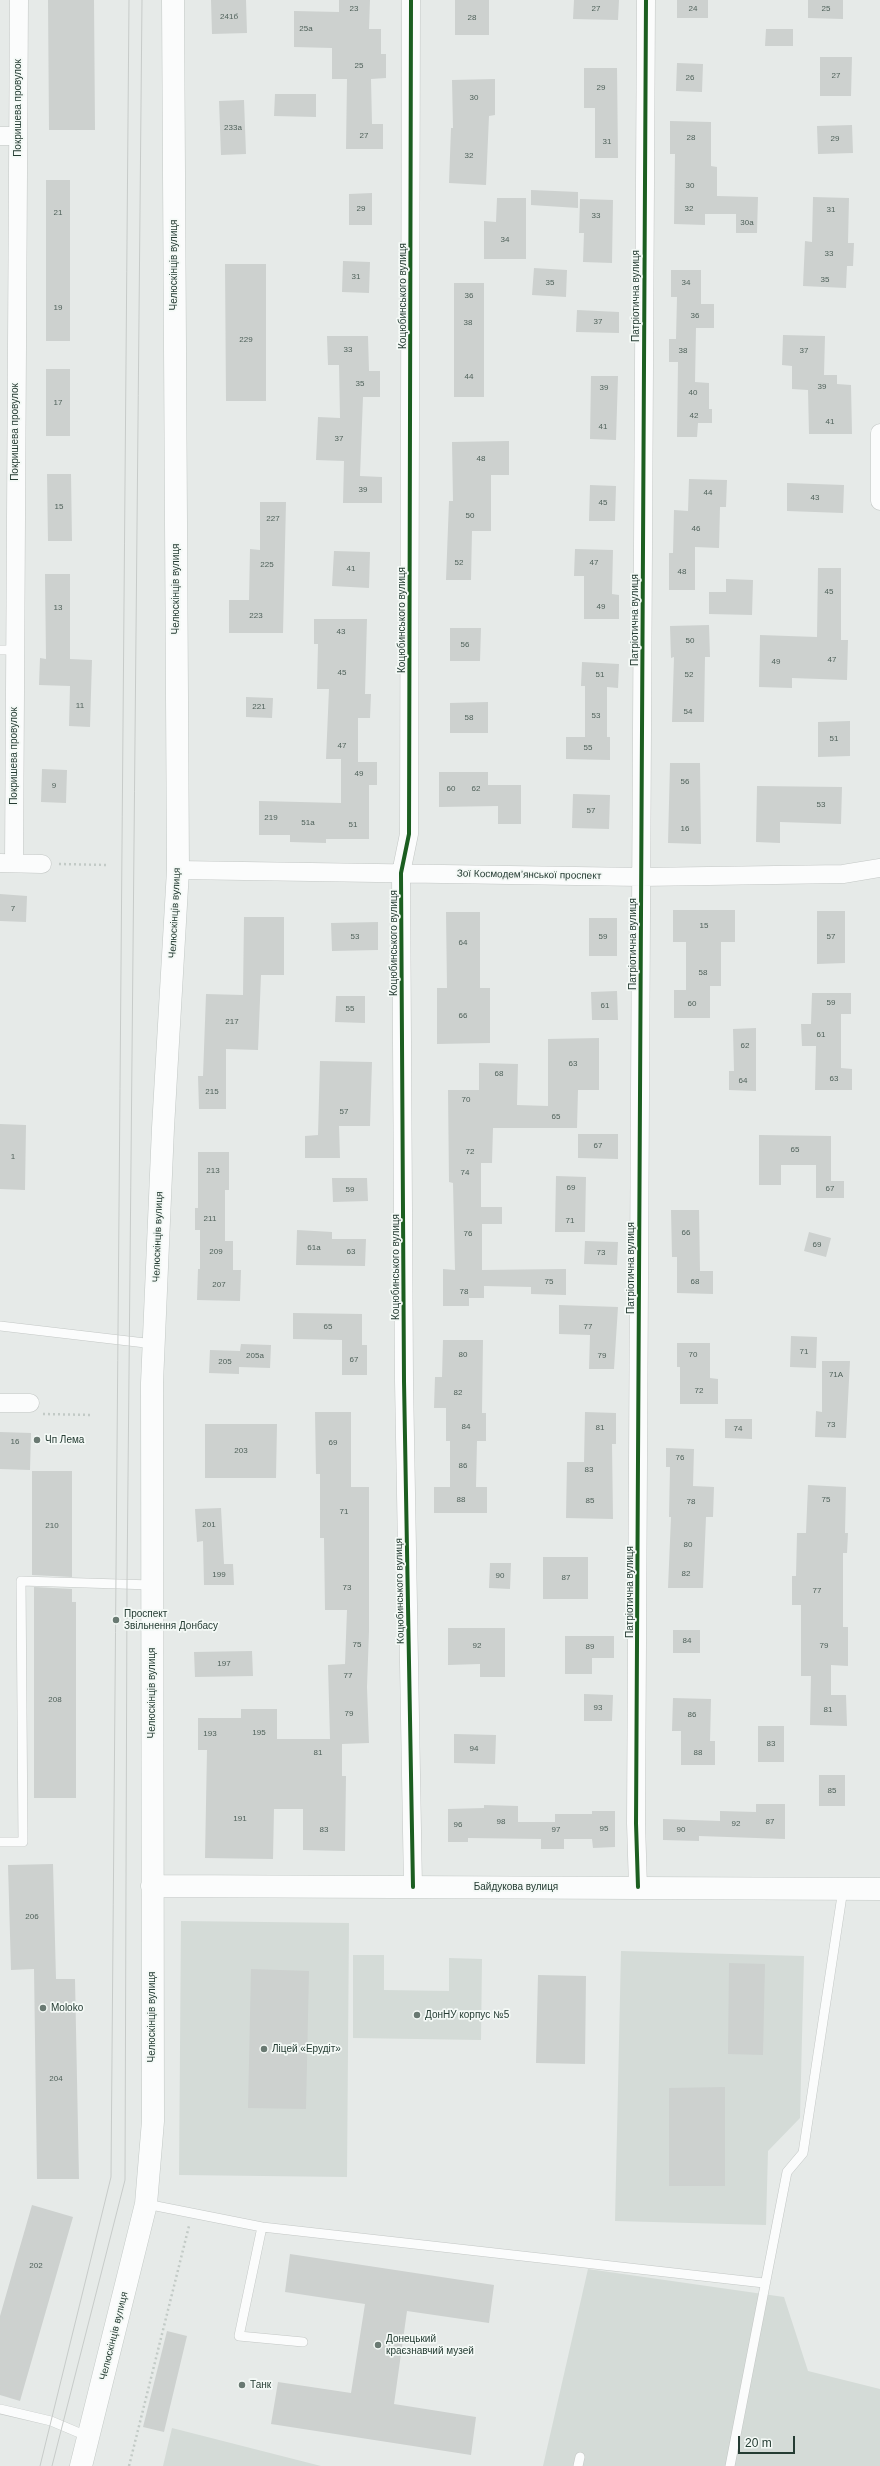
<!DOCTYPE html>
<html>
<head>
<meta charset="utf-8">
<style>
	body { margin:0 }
	#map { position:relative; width:880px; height:2466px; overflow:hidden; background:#e6eae8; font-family:Helvetica,sans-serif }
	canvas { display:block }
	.scale { position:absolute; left:738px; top:2436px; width:57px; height:18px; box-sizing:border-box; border:2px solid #253c33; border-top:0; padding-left:5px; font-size:12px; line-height:14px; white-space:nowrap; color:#253c33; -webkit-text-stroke:3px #f4f9f6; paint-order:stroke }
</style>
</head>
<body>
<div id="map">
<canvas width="880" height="2466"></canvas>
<div class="scale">20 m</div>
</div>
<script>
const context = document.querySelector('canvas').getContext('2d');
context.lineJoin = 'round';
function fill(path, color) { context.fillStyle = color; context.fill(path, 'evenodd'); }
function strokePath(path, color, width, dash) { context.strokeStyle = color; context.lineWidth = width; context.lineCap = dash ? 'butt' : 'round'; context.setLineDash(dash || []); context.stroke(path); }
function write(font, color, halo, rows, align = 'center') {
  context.font = font + ' Helvetica,sans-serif'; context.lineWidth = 3.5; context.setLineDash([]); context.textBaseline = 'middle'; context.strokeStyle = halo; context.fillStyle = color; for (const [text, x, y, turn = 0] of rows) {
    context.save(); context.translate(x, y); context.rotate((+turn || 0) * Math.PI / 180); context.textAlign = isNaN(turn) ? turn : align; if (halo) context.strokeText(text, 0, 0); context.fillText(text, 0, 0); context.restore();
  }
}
const built = new Path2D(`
	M181 1921 349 1923 347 2177 179 2175Z
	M621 1951 804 1956 800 2118 768 2151 766 2225 615 2221Z
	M353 1955H384V1990L449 1991V1958L482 1959 481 2040 353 2038Z
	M588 2269 784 2297 808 2371 880 2389V2466H543Z
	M172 2428 321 2466H163Z`);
const building = new Path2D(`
	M48 0H94L95 130H49Z
	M211 0H246L247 33 212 34Z
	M339 0H370L369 29H381V54H386V78L371 79 372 124H383V149H346L347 79H332V48L294 47V11L339 12Z
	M455 0H489V35H455Z
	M574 0H619L618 20 573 19Z
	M677 0H708V18H677Z
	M808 0H843V19L808 18Z
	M766 29H793V46H765Z
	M820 57H852L851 96H820Z
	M677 63 703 64 702 92 676 91Z
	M584 68H617L618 158H595V108H584Z
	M495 79V115L489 116 486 185 449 183 451 128H453L452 80Z
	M275 94H316V117L274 116Z
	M244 100 246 154 221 155 219 101Z
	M670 121 711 122V166L717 167V196L758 197 757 233H736V214H705V225L674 224 675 154H670Z
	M852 125 853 153 818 154 817 126Z
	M46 180H70V341H46Z
	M531 190 578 192V208L531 205Z
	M372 193V225H349V194Z
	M813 197 849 198 848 243H854L853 266H847L846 288 803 286 805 241 812 242Z
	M497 198H526V259H484V221L496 222Z
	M580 199 613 200 612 263 583 262 584 233H579Z
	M343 261 370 262 369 293 342 292Z
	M225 264H266V401H226Z
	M534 268 567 270 566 297 532 295Z
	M671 270H701V304H714V328H696L695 382 709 383V409H712V423H698L697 437H677L678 362H669V339H676L677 297H671Z
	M454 283H484V397H454Z
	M577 310 619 312V333L576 332Z
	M783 335 825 336 824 375H837V384L851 385 852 434H809L808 390 792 389V366L782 365Z
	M327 336H368L369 371H380V397H363L360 476 382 477V503H343L344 461 316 460 318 417 340 418 339 365H328Z
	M46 369H70V436H46Z
	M591 376H618L616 440 590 439Z
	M509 441V475H491V531H472L471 580H446L449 501H453L452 442Z
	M47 474H71L72 541H48Z
	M689 479 727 480 726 507H720L719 548 695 547V590H669V553H673L674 510 688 511Z
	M787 483 844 485 843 513 787 511Z
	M590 485 616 486 615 521H589Z
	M260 502H286L283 633H229V600H249L250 549 260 550Z
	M575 549 613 550 612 594 619 595V619H584V576H574Z
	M334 551 370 552 369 588 332 586Z
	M818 568H841V640H848L847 680 792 678V688L759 687 760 635 817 637Z
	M45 574H70V659L92 660 90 727 69 726 70 686 39 685 40 658 46 659Z
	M726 579 753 580 752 615 709 614V592H726Z
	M314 619H367L365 694H371L370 718H358V762H377V785H369V839H326V843L290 842V835H259V801L341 803V759H326L329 689H317L318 644H314Z
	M709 625 710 657H705L704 722H672L674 657 671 658 670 626Z
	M450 628H481L480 661H450Z
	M582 662 619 664 618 688 607 687V737H610V760L566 759V737H585V686H581Z
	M246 697 273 698 272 718 246 717Z
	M488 702V733H450V703Z
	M850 721V756L818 757V722Z
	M670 763H700L701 844 668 843Z
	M42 769 67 770 66 803 41 802Z
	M439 772H488V785H521V824H498V806L439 807Z
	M757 786 842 787 841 824 780 822V843L756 842Z
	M573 794 610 795 609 829 572 828Z
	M0 894 27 896 26 922 0 921Z
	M673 910H735V942H721V986H710V1018H674V990H686V942H673Z
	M817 911H845V963L817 964Z
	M446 912H480V988H490V1043L437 1044V988H447Z
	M244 917H284V975H261L258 1050 226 1049V1109H199L198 1076H203L206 994 243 995Z
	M589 918H617V956H589Z
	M378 922V950L332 951 331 923Z
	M617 991 618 1020H592L591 992Z
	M812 993H851V1014H841V1068L852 1069V1090H815L816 1046H802L801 1024H811Z
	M336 996H365V1023L335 1022Z
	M756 1028V1091L729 1090V1071H734L733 1029Z
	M599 1038V1090H578L577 1128H493L492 1163H481V1207H502V1224H482V1270L566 1269V1295L531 1294V1287L484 1286V1298H469V1306H443V1269L455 1270 453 1183 449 1182 448 1090H479V1063L518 1064 517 1105 548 1106V1039Z
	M320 1061 372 1062 370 1126H339L340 1158H305V1136L318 1135Z
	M0 1124 26 1125 25 1190 0 1189Z
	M578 1134H618V1159L578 1158Z
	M759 1135 831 1136V1181H844V1198H816V1165H781V1185H759Z
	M198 1152H229V1190H225V1241H233V1270H241L240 1301 197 1300 198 1269H200V1230H195V1208H198Z
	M556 1176 586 1177 585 1232H555Z
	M332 1178H367L368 1201 333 1202Z
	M671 1210H699L700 1271H713V1294L677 1293V1257H672Z
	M297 1230 332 1232V1239H366L365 1266 296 1265Z
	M809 1232 831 1238 826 1257 804 1251Z
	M585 1241 618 1242 617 1265 584 1264Z
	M559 1305 618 1307 614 1369H589L590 1335 559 1334Z
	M293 1313 362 1314V1345H367V1375H342V1340L293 1339Z
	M791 1336 817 1337 816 1368 790 1367Z
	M443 1340H483L482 1413H486V1441H477L476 1487H487V1513H434V1487H450V1441H446V1408H434L435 1377H442Z
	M677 1343H710V1378L718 1379V1404H680V1367H677Z
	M241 1344 271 1345 270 1368 239 1367V1374L209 1373 210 1350 240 1351Z
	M822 1361H850L846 1438 815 1437 816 1411 822 1412Z
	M315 1412H351V1487H369V1631L367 1687 369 1743 342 1744V1776H346L345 1851 303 1850V1809H274L273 1859 205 1858 207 1750H198V1718H241V1709H277V1739H330L328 1665 345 1664 347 1610H325L324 1538H320V1474H316Z
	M585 1412 616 1413V1444H612L613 1519 566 1518 567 1462H584Z
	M725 1419H752V1439L725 1438Z
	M205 1424H277L276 1478H205Z
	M0 1432 31 1433 30 1470 0 1469Z
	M666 1448 694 1449 693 1486 714 1487 713 1517H706L703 1588H668L671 1517H669L670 1467H666Z
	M32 1471H72V1577L32 1575Z
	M808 1485 846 1487 845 1533H848L847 1553H843V1627H848V1666L831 1665V1695H846L847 1726 810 1725 811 1676H801V1605H792V1576H796L797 1533H806Z
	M221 1508 224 1564H233L234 1585H204L203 1541 197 1542 195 1509Z
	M543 1557H588V1599H543Z
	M490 1563H511L510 1589 489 1588Z
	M34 1587 72 1589V1602H76V1798H34Z
	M448 1628H505V1677H480V1664L448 1665Z
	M673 1630H700V1653H673Z
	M565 1636H614V1658H592V1674H565Z
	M252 1651 253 1676 195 1677 194 1652Z
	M584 1694 613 1695 612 1721H584Z
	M673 1698 711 1699 710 1741H715V1765H681V1731H672Z
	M758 1726H784V1762H758Z
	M454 1734 496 1735 495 1764 454 1763Z
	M819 1775H845V1806H819Z
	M756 1804H785V1839L699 1836V1841L663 1840V1819L720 1821V1811L756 1812Z
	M484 1805 518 1806V1822H555V1814H592V1811H615V1847L593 1848 592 1839H564V1849H541V1839L468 1838V1842H448V1809L484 1808Z
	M53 1864 56 1979H75L79 2179H37L34 1969 11 1970 8 1865Z
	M729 1963 765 1964 763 2055 728 2054Z
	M251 1969 309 1971 306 2109 248 2108Z
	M538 1975 586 1976 585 2064 536 2063Z
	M725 2087V2186H669V2088Z
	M32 2205 73 2217 20 2401 0 2395V2316Z
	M290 2254 494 2285 489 2323 407 2311 394 2404 476 2417 471 2455 271 2424 278 2382 351 2393 365 2304 285 2292Z
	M167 2331 187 2336 164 2432 143 2427Z`);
const path = new Path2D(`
	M59 864 107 865
	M43 1414 93 1415
	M129 2466 189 2226`);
const lane = new Path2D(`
	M0 650H13
	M0 1326 154 1344
	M0 1842H23L21 1581 152 1585
	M146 2204 262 2227 239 2336 303 2342
	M262 2227 764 2283
	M0 2409 51 2421 89 2437
	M578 2466 580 2457
	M730 2466 787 2172 803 2153 843 1889`);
const street = new Path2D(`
	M411 0 409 834 401 873 404 1381 413 1887
	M0 136H18
	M880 433V501
	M0 863 42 864
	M14 863 19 0
	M178 870 641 877 843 874 880 868
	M0 1403H30
	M638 1887 636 1823 646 0`);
const secondary = new Path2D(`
	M152 1886 880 1889
	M81 2466 146 2204 153 2121 152 1383 163 1128 178 870 173 0`);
const tram = new Path2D(`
	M40 2466 111 2177 129 0
	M52 2466 125 2180 127 1584 142 0`);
const cycleway = new Path2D(`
	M411 0 409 834 401 873 404 1381 413 1887
	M638 1887 636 1823 646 0`);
const markers = [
	[37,1440,4,"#697972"],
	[116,1620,4,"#697972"],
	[43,2008,4,"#697972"],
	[417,2015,4,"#697972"],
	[264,2049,4,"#697972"],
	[378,2345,4,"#697972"],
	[242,2385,4,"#697972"]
];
const numberNames = [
	["23",354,9],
	["27",596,9],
	["24",693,9],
	["25",826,9],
	["241б",229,17],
	["28",472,18],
	["25а",306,29],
	["25",359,66],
	["27",836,76],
	["26",690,78],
	["29",601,88],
	["30",474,98],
	["233а",233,128],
	["27",364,136],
	["28",691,138],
	["29",835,139],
	["31",607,142],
	["32",469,156],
	["30",690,186],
	["29",361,209],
	["32",689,209],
	["31",831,210],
	["21",58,213],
	["33",596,216],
	["30а",747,223],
	["34",505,240],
	["33",829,254],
	["31",356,277],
	["35",825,280],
	["35",550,283],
	["34",686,283],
	["36",469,296],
	["19",58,308],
	["36",695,316],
	["37",598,322],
	["38",468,323],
	["229",246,340],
	["33",348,350],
	["38",683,351],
	["37",804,351],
	["44",469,377],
	["35",360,384],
	["39",822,387],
	["39",604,388],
	["40",693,393],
	["17",58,403],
	["42",694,416],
	["41",830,422],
	["41",603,427],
	["37",339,439],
	["48",481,459],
	["39",363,490],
	["44",708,493],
	["43",815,498],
	["45",603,503],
	["15",59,507],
	["50",470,516],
	["227",273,519],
	["46",696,529],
	["52",459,563],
	["47",594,563],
	["225",267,565],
	["41",351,569],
	["48",682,572],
	["45",829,592],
	["49",601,607],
	["13",58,608],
	["223",256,616],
	["43",341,632],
	["50",690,641],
	["56",465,645],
	["47",832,660],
	["49",776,662],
	["45",342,673],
	["51",600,675],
	["52",689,675],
	["11",80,706],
	["221",259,707],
	["54",688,712],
	["53",596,716],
	["58",469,718],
	["51",834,739],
	["47",342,746],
	["55",588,748],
	["49",359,774],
	["56",685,782],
	["9",54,786],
	["60",451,789],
	["62",476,789],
	["53",821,805],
	["57",591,811],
	["219",271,818],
	["51а",308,823],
	["51",353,825],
	["16",685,829],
	["7",13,909],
	["15",704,926],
	["53",355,937],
	["59",603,937],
	["57",831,937],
	["64",463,943],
	["58",703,973],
	["59",831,1003],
	["60",692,1004],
	["61",605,1006],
	["55",350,1009],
	["66",463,1016],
	["217",232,1022],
	["61",821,1035],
	["62",745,1046],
	["63",573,1064],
	["68",499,1074],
	["63",834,1079],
	["64",743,1081],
	["215",212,1092],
	["70",466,1100],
	["57",344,1112],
	["65",556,1117],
	["67",598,1146],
	["65",795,1150],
	["72",470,1152],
	["1",13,1157],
	["213",213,1171],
	["74",465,1173],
	["69",571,1188],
	["67",830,1189],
	["59",350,1190],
	["211",210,1219],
	["71",570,1221],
	["66",686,1233],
	["76",468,1234],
	["69",817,1245],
	["61а",314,1248],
	["209",216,1252],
	["63",351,1252],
	["73",601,1253],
	["75",549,1282],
	["68",695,1282],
	["207",219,1285],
	["78",464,1292],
	["65",328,1327],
	["77",588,1327],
	["71",804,1352],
	["80",463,1355],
	["70",693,1355],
	["205а",255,1356],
	["79",602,1356],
	["67",354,1360],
	["205",225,1362],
	["71А",836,1375],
	["72",699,1391],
	["82",458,1393],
	["73",831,1425],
	["84",466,1427],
	["81",600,1428],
	["74",738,1429],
	["16",15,1442],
	["69",333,1443],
	["203",241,1451],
	["76",680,1458],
	["86",463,1466],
	["83",589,1470],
	["88",461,1500],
	["75",826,1500],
	["85",590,1501],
	["78",691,1502],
	["71",344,1512],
	["201",209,1525],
	["210",52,1526],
	["80",688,1545],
	["82",686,1574],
	["199",219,1575],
	["90",500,1576],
	["87",566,1578],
	["73",347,1588],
	["77",817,1591],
	["84",687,1641],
	["75",357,1645],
	["92",477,1646],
	["79",824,1646],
	["89",590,1647],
	["197",224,1664],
	["77",348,1676],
	["208",55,1700],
	["93",598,1708],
	["81",828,1710],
	["79",349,1714],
	["86",692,1715],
	["195",259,1733],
	["193",210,1734],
	["83",771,1744],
	["94",474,1749],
	["81",318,1753],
	["88",698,1753],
	["85",832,1791],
	["191",240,1819],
	["98",501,1822],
	["87",770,1822],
	["92",736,1824],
	["96",458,1825],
	["95",604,1829],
	["83",324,1830],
	["97",556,1830],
	["90",681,1830],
	["206",32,1917],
	["204",56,2079],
	["202",36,2266]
];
const streetNames = [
	["Покришева провулок",18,108,-90],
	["Челюскінців вулиця",174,265,-90],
	["Коцюбинського вулиця",403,296,-90],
	["Патріотична вулиця",636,296,-90],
	["Покришева провулок",15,432,-90],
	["Челюскінців вулиця",176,589,-90],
	["Коцюбинського вулиця",402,620,-90],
	["Патріотична вулиця",635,620,-90],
	["Покришева провулок",14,756,-90],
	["Зої Космодем’янської проспект",529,875,1],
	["Челюскінців вулиця",175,913,-87],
	["Коцюбинського вулиця",394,943,-90],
	["Патріотична вулиця",633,944,-90],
	["Челюскінців вулиця",158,1237,-88],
	["Коцюбинського вулиця",396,1267,-90],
	["Патріотична вулиця",631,1268,-90],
	["Коцюбинського вулиця",400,1591,-91],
	["Патріотична вулиця",630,1592,-90],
	["Челюскінців вулиця",152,1693,-90],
	["Байдукова вулиця",516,1887],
	["Челюскінців вулиця",152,2017,-90],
	["Челюскінців вулиця",114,2336,-76]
];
const poiNames = [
	["Чп Лема",45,1440],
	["Проспект",124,1614],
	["Звільнення Донбасу",124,1626],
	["Moloko",51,2008],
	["ДонНУ корпус №5",425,2015],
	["Ліцей «Ерудіт»",272,2049],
	["Донецький",386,2339],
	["краєзнавчий музей",386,2351],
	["Танк",250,2385]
];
fill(built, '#d4dbd7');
fill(building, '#cdd1cf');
strokePath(lane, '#c3c7c5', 10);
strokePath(street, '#c3c7c5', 19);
strokePath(secondary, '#c2c8c5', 23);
strokePath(path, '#c2cac6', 2.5, [2, 3]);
strokePath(lane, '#fbfcfc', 9);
strokePath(street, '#fbfcfc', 18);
strokePath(secondary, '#fbfcfc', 22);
strokePath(tram, '#c7cbc9', 1);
strokePath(cycleway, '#1b5e20', 4);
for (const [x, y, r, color] of markers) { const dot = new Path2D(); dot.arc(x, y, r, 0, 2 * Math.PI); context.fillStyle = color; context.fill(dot); strokePath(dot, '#f4f9f6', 1.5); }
write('8px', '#50625b', null, numberNames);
write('10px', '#253c33', '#f4f9f6', streetNames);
write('10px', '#253c33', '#f4f9f6', poiNames, 'left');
</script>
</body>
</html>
